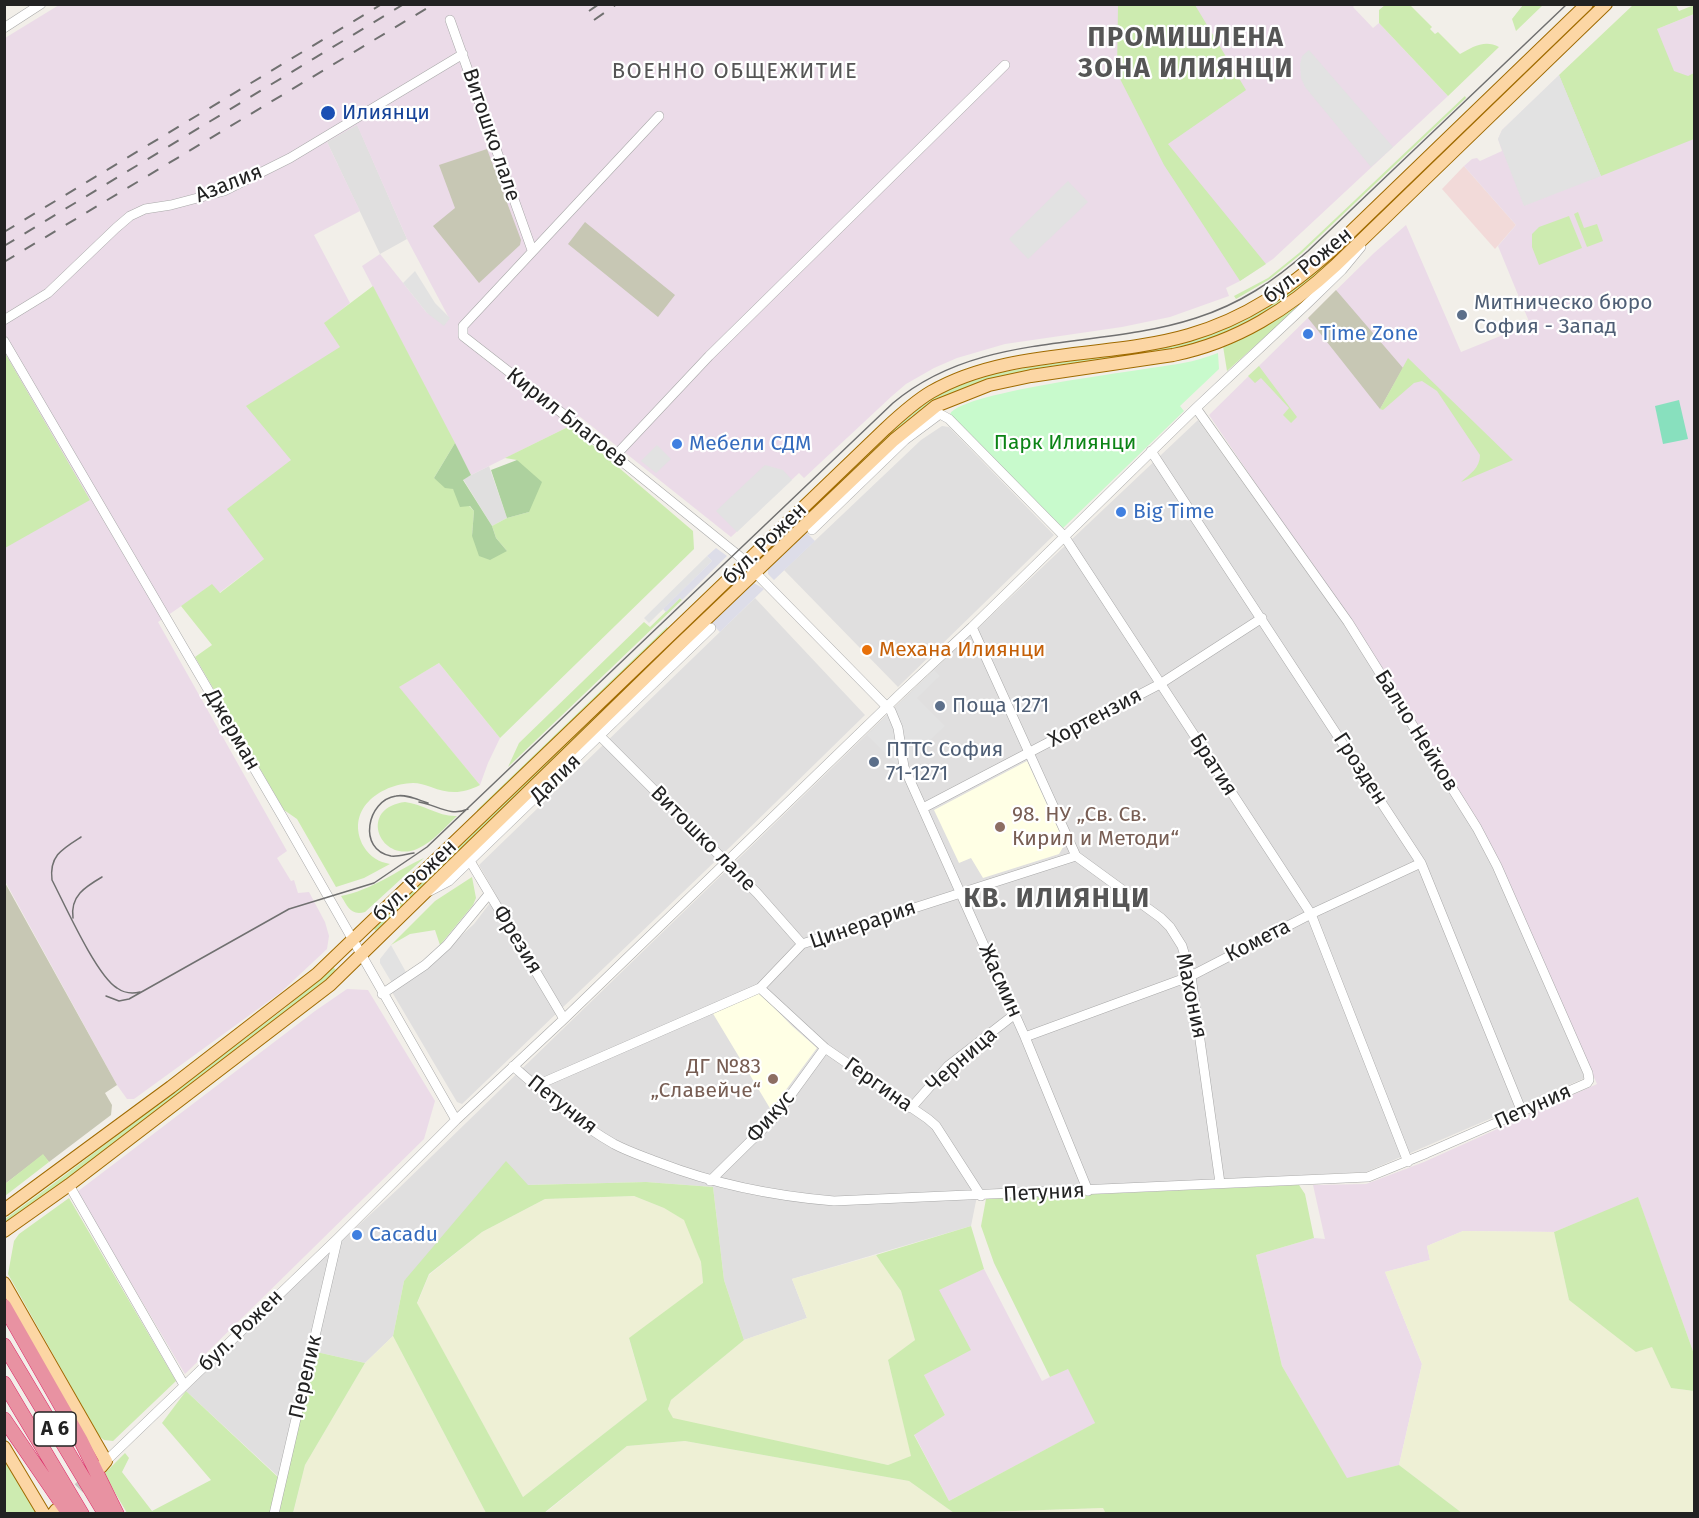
<!DOCTYPE html>
<html>
<head>
<meta charset="utf-8">
<style>
	body { margin:0 }
	#map { position:relative; width:1699px; height:1518px; overflow:hidden; background:#f2efe9; font-family:"Fira Sans",sans-serif }
	canvas { display:block }
	.frame { position:absolute; inset:0; border:6px solid #222; pointer-events:none }
</style>
</head>
<body>
<div id="map">
<canvas width="1699" height="1518"></canvas>
<div class="frame"></div>
</div>
<script>
const context = document.querySelector('canvas').getContext('2d');
context.lineJoin = 'round';
function fill(path, color) { context.fillStyle = color; context.fill(path, 'evenodd'); }
function strokePath(path, color, width, dash) { context.strokeStyle = color; context.lineWidth = width; context.lineCap = dash ? 'butt' : 'round'; context.setLineDash(dash || []); context.stroke(path); }
function write(font, color, halo, rows, align = 'center') {
  context.font = font + ' "Fira Sans",sans-serif'; context.lineWidth = 4.5; context.setLineDash([]); context.textBaseline = 'middle'; context.strokeStyle = halo; context.fillStyle = color; for (const [text, x, y, turn = 0] of rows) {
    context.save(); context.translate(x, y); context.rotate((+turn || 0) * Math.PI / 180); context.textAlign = isNaN(turn) ? turn : align; if (halo) context.strokeText(text, 0, 0); context.fillText(text, 0, 0); context.restore();
  }
}
const residential = new Path2D(`
	M357 124 407 239 380 254 327 142Z
	M1198 420 1344 624 1473 830 1495 872 1585 1078 1366 1172 978 1191 971 1226 792 1279 807 1318 744 1340 724 1280 713 1187 646 1182 527 1185 404 1281 393 1336 365 1363 312 1351 282 1480 186 1391 301 1278 399 1188 904 698Z
	M942 426 949 427 1054 535 898 687 784 570 921 440Z
	M489 466 507 518 492 526 463 479Z
	M755 598 865 715 730 847 462 1104 457 1102 392 992 428 966 474 924 496 895 479 865Z`);
const commercial = new Path2D(`
	M1464 166 1516 225 1495 249 1442 189Z`);
const industrial = new Path2D(`
	M59 5H1355L1353 7 1373 28 1379 23 1448 96 1273 259 1240 281 1226 288 1229 296 1170 317 1122 327 1005 344 957 358 934 368 906 384 892 396 804 478 799 473 731 537 579 416 570 426 471 475 362 266 380 254 427 313 449 318 407 239 357 125 327 142 360 211 314 235 350 303 325 323 341 347 291 460 264 559 219 593 212 585 158 622 287 851 277 858 291 881 294 880 298 893 309 892 325 922 329 936 327 949 280 993 134 1099H127L117 1085 5 881V38Z
	M1694 14V1354L1638 1198 1554 1232 1463 1231 1427 1246 1430 1260 1385 1272 1422 1364 1399 1465 1347 1479 1282 1366 1256 1255 1314 1238 1325 1239 1313 1185 1366 1184 1424 1162 1597 1084 1494 854 1350 622 1209 415 1374 253 1406 225 1461 352 1530 324 1498 246 1516 225 1464 166 1472 159 1477 158 1480 161 1502 151 1498 139 1502 130 1572 63Z
	M439 663 500 738 488 763 480 785 398 687Z
	M347 989 368 990 435 1101 424 1139 185 1374 77 1192 315 1011Z
	M984 1269 1042 1381 1068 1368 1096 1423 949 1501 914 1434 945 1415 924 1375 938 1289Z`);
const education = new Path2D(`
	M1027 761 1065 844 1059 854 983 878 971 858 959 863 934 810Z
	M760 993 792 1026 817 1048 771 1110 712 1012Z`);
const construction = new Path2D(`
	M487 149 521 240 520 245 479 283 433 226 455 208 439 165Z
	M585 222 675 295 658 317 568 244Z
	M1336 290 1403 368 1380 409 1308 318Z
	M4 881 117 1085 105 1093 112 1105 111 1115 49 1162 43 1155 5 1184Z`);
const farmland = new Path2D(`
	M634 1196 664 1208 685 1220 701 1262 703 1284 629 1339 647 1400 523 1497 417 1304 429 1275 482 1232 545 1199Z
	M1463 1231 1554 1232 1569 1300 1652 1346 1671 1388 1694 1391V1513H1462L1399 1465 1422 1364 1385 1272 1430 1260 1427 1246Z
	M876 1255 901 1291 915 1340 888 1361 912 1457 888 1465 673 1419 668 1409 671 1400 744 1340 807 1318 792 1279Z
	M393 1336 486 1513 293 1514 305 1465 365 1363Z
	M685 1441 909 1481 954 1513 1103 1508 1106 1513 544 1514 627 1446Z`);
const grass = new Path2D(`
	M1118 5H1195L1246 90 1168 144 1266 264 1240 281 1164 165 1117 73Z
	M1385 5H1410L1432 27 1430 29 1435 34 1438 32 1460 54C1472 47 1485 39 1499 47L1448 96 1379 23V10Z
	M1523 5H1543L1516 31 1512 19Z
	M1633 5H1676L1679 11 1694 5V14L1657 29 1674 71 1688 76 1694 73V139L1601 176 1559 75Z
	M1522 73 1525 77 1314 278C1273 310 1233 335 1182 347 1093 369 987 362 911 417L767 556 763 552 907 414 925 402 951 388 993 374 1030 367 1145 350 1261 311Z
	M1465 96 1466 98 1301 254 1270 279 1236 299 1234 296 1268 278 1299 253Z
	M1578 212 1584 228 1597 224 1603 241 1587 247 1574 214Z
	M1569 216 1582 248 1539 265 1532 247V234L1539 227Z
	M1341 265 1305 301 1227 371 1223 346 1275 321 1304 299Z
	M373 286 455 443 434 478 453 489 474 511 472 536 507 551 496 538 492 526 507 518 529 512 517 460 505 458 570 426 693 531 694 549 500 738 439 663 399 687 480 785C463 794 449 794 431 787 425 785 419 783 413 783 379 784 344 811 364 847 370 857 379 862 390 864L364 878 336 887 297 819 284 810 195 657 212 645 181 606 212 584 220 593 264 559 227 509 291 460 246 406 340 347 324 323Z
	M5 353 90 500 5 548H4Z
	M1408 358 1513 460 1461 482C1470 474 1480 468 1480 455L1437 391 1422 381 1414 383 1383 410 1380 409Z
	M1259 366 1297 417 1291 423 1283 415 1289 408 1261 378 1255 383 1248 376Z
	M733 581 736 584 376 931 373 928Z
	M680 598 682 600 508 767 519 743 644 622 650 627Z
	M667 627 669 630 477 814V810Z
	M405 802C423 804 439 817 457 816 445 827 433 842 417 849 380 864 357 808 405 802Z
	M424 858 365 912C351 916 348 907 341 896 372 890 396 871 424 858Z
	M472 877 476 898 473 905 440 945 435 930 410 934 391 945 435 901Z
	M333 967 336 970 318 988 95 1158 5 1224V1219L57 1181 285 1008Z
	M43 1154 49 1162 5 1196V1184Z
	M506 1161 528 1185 646 1182 713 1187 724 1280 744 1340 671 1400 668 1409 673 1418 888 1465 911 1456 888 1360 915 1340 901 1291 876 1255 971 1226 984 1269 939 1290 971 1350 924 1375 945 1415 914 1435 949 1501 1095 1423 1068 1369 1050 1377 994 1263 981 1226 986 1199 1299 1185 1305 1194 1314 1238 1256 1255 1282 1366 1347 1478 1399 1465 1462 1513 1106 1514 1103 1508 954 1513 909 1481 685 1441 627 1446 544 1513H486L393 1336 404 1281ZM634 1196 664 1208 684 1220 701 1262 703 1283 629 1338 647 1400 523 1497 417 1303 429 1274 482 1232 545 1199Z
	M1638 1197 1694 1354V1391L1671 1388 1652 1347 1636 1352 1569 1300 1554 1232Z
	M69 1198 176 1381 113 1441 104 1440 99 1436 8 1274 14 1241 19 1234Z
	M312 1351 365 1363 305 1465 293 1513H127L104 1474 125 1453 129 1458 122 1472 152 1511 211 1480 162 1423 186 1391 281 1480Z
	M5 1455 37 1513H5Z`);
const forest = new Path2D(`
	M455 443 471 475 463 480 492 526 496 538 507 551 490 560 479 556 472 536 474 511 470 506 460 507 453 489 445 488 434 478Z
	M517 460 542 482 529 512 507 518 491 470Z`);
const park = new Path2D(`
	M1218 353 1219 369 1180 406 1184 411 1063 528 950 414C963 391 1147 370 1183 363 1195 361 1207 357 1218 353Z`);
const pitch = new Path2D(`
	M1679 400 1688 439 1663 444 1655 406Z`);
const parking = new Path2D(`
	M1309 50 1393 147 1371 167 1305 87 1301 78 1300 64 1302 56Z
	M1559 75 1601 176 1524 206 1498 139 1502 130Z
	M1068 181 1088 202 1028 259 1009 239Z
	M415 271 435 303 450 318 444 326 427 313 403 283Z
	M657 445 671 459 656 473 641 461Z
	M765 465 783 470 792 480 737 532 716 511Z
	M707 556 712 561 649 623 644 618Z
	M934 670 940 676 917 698 945 726 901 769 867 735Z
	M391 945 407 974 392 983 380 963V959Z`);
const plaza = new Path2D(`
	M805 531 815 541 774 580 768 574V567Z
	M716 548 727 556 682 600 680 598 666 612 663 609 712 561 707 556Z
	M754 583 764 589 720 632 710 622 750 584Z`);
const majorTunnel = new Path2D(`
	M66 1501 101 1467`);
const minor = new Path2D(`
	M450 20 532 250
	M4 28 41 4
	M659 116 463 326V336L567 417 739 556 891 711 898 728 904 767 1025 1037 1088 1191
	M4 320 48 293 116 228 130 216 145 209 171 205 224 191 290 158 463 54
	M4 341 282 816 456 1120
	M1151 451 1421 863 1522 1112
	M615 456 709 356 1005 65
	M812 530 905 440 940 414 949 419 1064 536 1311 914 1408 1162
	M972 627 1076 856 1161 918 1170 927 1182 946 1191 976 1220 1183
	M600 736 757 893 802 944
	M923 808 1160 684 1262 618
	M470 861 564 1019
	M430 891 449 881 711 628
	M760 988 825 1048 928 1119 936 1126 981 1196
	M382 994 425 965 447 945 489 894
	M1025 1037 1191 976 1311 914 1421 863
	M513 1066C545 1094 577 1123 614 1144 629 1152 645 1157 660 1163 717 1185 774 1196 834 1201L1368 1177 1427 1153 1587 1083 1589 1080 1588 1073 1497 866 1477 828 1348 622 1196 408
	M535 1086 760 988 802 944 1076 856
	M911 1108 948 1066 1015 1014
	M710 1181 774 1118 825 1048
	M69 1185 184 1385
	M106 1461 337 1239 456 1120 564 1019 900 694 972 627 1196 408 1308 303 1342 270 1361 247
	M274 1514 337 1241`);
const major = new Path2D(`
	M4 1210 171 1087 317 974 885 429C899 416 914 402 931 392 1007 348 1107 359 1189 335 1247 318 1288 289 1333 249L1587 4
	M4 1231 69 1185 330 985 678 646 894 440 936 406 989 385 1031 376 1173 355C1237 342 1289 309 1336 265L1606 4
	M4 1283 106 1461 101 1467
	M4 1447 44 1514
	M53 1514 56 1510`);
const highway = new Path2D(`
	M4 1306 81 1441 117 1514
	M4 1345 105 1514
	M4 1383 82 1514
	M4 1419 69 1514`);
const tram = new Path2D(`
	M419 802C437 805 450 817 468 809
	M81 837C62 849 49 856 52 880 65 905 96 975 117 988 124 993 132 994 140 992
	M414 853C406 854 398 857 391 856 357 850 367 800 396 796 407 794 418 800 428 803
	M73 918C70 896 85 887 102 877
	M106 996 119 1001 129 999 289 909 374 883 427 847 893 403C980 330 1095 351 1196 318 1240 304 1274 281 1308 251L1567 4`);
const rail = new Path2D(`
	M589 11 599 4
	M594 20 617 4
	M4 232 382 4
	M4 246 404 4
	M4 262 434 4`);
const markers = [
	[328,113,8,"#1a4fb4"],
	[1462,315,6,"#5c6f8a"],
	[1308,334,6,"#3f7fe0"],
	[677,444,6,"#3f7fe0"],
	[1121,512,6,"#3f7fe0"],
	[867,650,6,"#e8710a"],
	[940,706,6,"#5c6f8a"],
	[874,762,6,"#5c6f8a"],
	[1000,827,6,"#8d6e63"],
	[773,1079,6,"#8d6e63"],
	[357,1235,6,"#3f7fe0"]
];
const shields = [
	[55,1429,42]
];
const shieldNames = [
	["A 6",55,1429]
];
const transitNames = [
	["Илиянци",342,113]
];
const streetNames = [
	["Витошко лале",491,135,71],
	["Азалия",229,184,-22],
	["бул. Рожен",1308,266,-39],
	["Кирил Благоев",567,418,38],
	["бул. Рожен",765,544,-44],
	["Хортензия",1095,718,-28],
	["Джерман",232,730,60],
	["Балчо Нейков",1416,731,58],
	["Братия",1213,765,57],
	["Грозден",1360,769,57],
	["Далия",556,779,-44],
	["Витошко лале",703,839,45],
	["бул. Рожен",415,881,-44],
	["Цинерария",863,925,-19],
	["Фрезия",517,940,59],
	["Комета",1258,941,-27],
	["Жасмин",1000,981,66],
	["Махония",1191,996,78],
	["Черница",962,1060,-41],
	["Гергина",878,1085,35],
	["Петуния",562,1105,38],
	["Петуния",1533,1107,-24],
	["Фикус",771,1117,-49],
	["Петуния",1044,1193,-3],
	["бул. Рожен",241,1331,-44],
	["Перелик",306,1377,-77]
];
const serviceNames = [
	["Митническо бюро",1474,303],
	["София - Запад",1474,327],
	["Поща 1271",952,706],
	["ПТТС София",886,750],
	["71-1271",886,774]
];
const shopNames = [
	["Time Zone",1320,334],
	["Мебели СДМ",689,444],
	["Big Time",1133,512],
	["Cacadu",369,1235]
];
const parkNames = [
	["Парк Илиянци",1065,443]
];
const foodNames = [
	["Механа Илиянци",879,650]
];
const educationNames = [
	["98. НУ „Св. Св.",1012,815],
	["Кирил и Методи“",1012,839],
	["ДГ №83",761,1067,"right"],
	["„Славейче“",761,1091,"right"]
];
const neighbourhoodNames = [
	["ВОЕННО ОБЩЕЖИТИЕ",735,72]
];
const districtNames = [
	["ПРОМИШЛЕНА",1186,38],
	["ЗОНА ИЛИЯНЦИ",1186,69],
	["КВ. ИЛИЯНЦИ",1057,899]
];
fill(residential, '#e0dfdf');
fill(commercial, '#f2dad9');
fill(industrial, '#ebdbe8');
fill(education, '#ffffe5');
fill(construction, '#c7c7b4');
fill(farmland, '#eef0d5');
fill(grass, '#cdebb0');
fill(forest, '#add19e');
fill(park, '#c8facc');
fill(pitch, '#88e0be');
fill(parking, '#e2e2e2');
fill(plaza, '#dddde8');
strokePath(majorTunnel, '#c8c6c1', 12, [12, 6]);
strokePath(minor, '#a9a9a9', 10);
strokePath(major, '#a06b00', 14);
strokePath(highway, '#dc2a67', 15);
strokePath(minor, '#fff', 9);
strokePath(major, '#fcd6a4', 12);
strokePath(highway, '#e892a2', 14);
strokePath(tram, '#707070', 1.5);
strokePath(rail, '#707070', 2, [12, 12]);
for (const [x, y, r, color] of markers) { const dot = new Path2D(); dot.arc(x, y, r, 0, 2 * Math.PI); context.fillStyle = color; context.fill(dot); strokePath(dot, '#fff', 2); }
for (const [x, y, w] of shields) { const box = new Path2D(); box.roundRect(x - w / 2, y - 17, w, 34, 4.5); context.fillStyle = '#fff'; context.fill(box); strokePath(box, '#222', 1.5); }
write('bold 20px', '#222', null, shieldNames);
write('21px', '#164399', '#fff', transitNames, 'left');
write('21px', '#222', '#fff', streetNames);
write('21px', '#4e5e75', '#fff', serviceNames, 'left');
write('21px', '#366cbe', '#fff', shopNames, 'left');
write('21px', '#0c8416', '#fff', parkNames);
write('21px', '#c56008', '#fff', foodNames, 'left');
write('21px', '#785e54', '#fff', educationNames, 'left');
context.letterSpacing = '1.5px';
write('22px', '#555', '#fff', neighbourhoodNames);
context.letterSpacing = '0px';
context.letterSpacing = '1.5px';
write('bold 27px', '#555', '#fff', districtNames);
context.letterSpacing = '0px';
</script>
</body>
</html>
